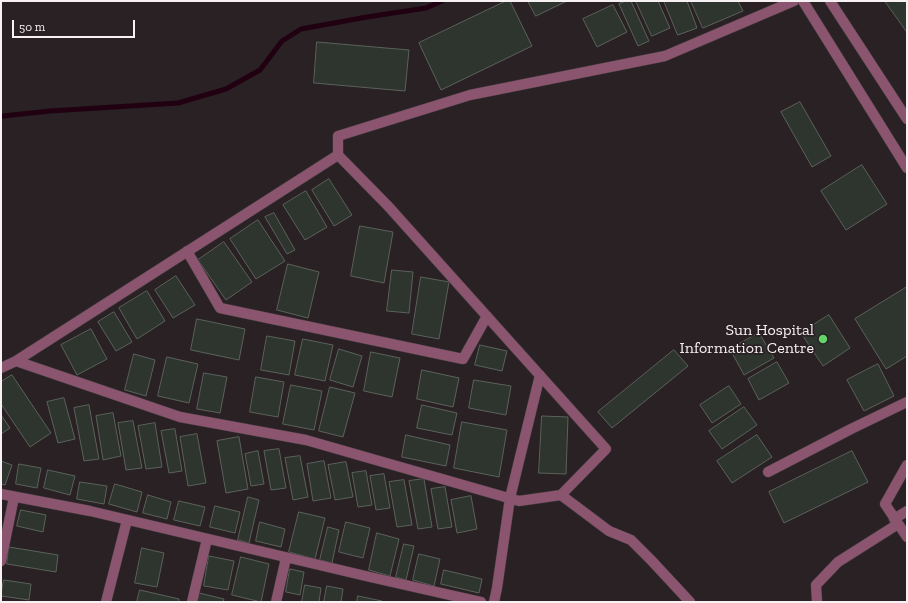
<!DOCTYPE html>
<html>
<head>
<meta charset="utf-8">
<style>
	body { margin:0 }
	#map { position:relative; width:908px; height:603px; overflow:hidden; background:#292124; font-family:"Zilla Slab",serif }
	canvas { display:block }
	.frame { position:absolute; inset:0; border:2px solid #f7f1f4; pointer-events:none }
	.scale { position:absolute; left:12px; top:20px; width:123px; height:18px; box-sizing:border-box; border:2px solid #f7f1f4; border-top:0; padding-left:5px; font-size:12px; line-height:14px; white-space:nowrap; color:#f7f1f4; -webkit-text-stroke:3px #292124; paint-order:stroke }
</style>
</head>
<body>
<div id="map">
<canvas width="908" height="603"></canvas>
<div class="frame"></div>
<div class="scale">50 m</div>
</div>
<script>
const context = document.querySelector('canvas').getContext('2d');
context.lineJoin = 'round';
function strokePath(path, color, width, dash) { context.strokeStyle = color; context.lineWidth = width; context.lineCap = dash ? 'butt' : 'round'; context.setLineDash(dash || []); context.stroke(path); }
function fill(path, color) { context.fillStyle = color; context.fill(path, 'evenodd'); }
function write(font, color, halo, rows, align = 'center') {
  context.font = font + ' "Zilla Slab",serif'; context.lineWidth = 3.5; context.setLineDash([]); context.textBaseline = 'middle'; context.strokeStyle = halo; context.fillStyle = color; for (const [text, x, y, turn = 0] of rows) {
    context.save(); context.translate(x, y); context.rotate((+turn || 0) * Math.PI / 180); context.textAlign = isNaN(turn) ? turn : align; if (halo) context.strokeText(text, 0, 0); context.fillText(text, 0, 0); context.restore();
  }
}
const stream = new Path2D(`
	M1 117 3 116 50 111 178 103 226 89 260 70 282 41 301 29 367 17 426 8 442 1`);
const building = new Path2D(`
	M506 1H510L532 46 441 90 419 43Z
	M528 1H567L536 16Z
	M626 1H631L649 41 638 46 619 4Z
	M636 1H658L670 28 652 36Z
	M664 1H687L697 28 678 35Z
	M691 1H738L743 11 703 28Z
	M885 1H907V32Z
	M613 5 627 32 597 47 583 19Z
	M317 42 409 50 405 91 314 83Z
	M800 102 831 156 812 167 781 112Z
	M862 165 887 204 846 230 821 191Z
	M329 179 352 215 334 226 312 190Z
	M306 191 327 227 305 240 283 205Z
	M274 213 295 250 287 254 265 217Z
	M258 220 285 261 256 279 230 239Z
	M360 226 393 232 384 283 351 276Z
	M224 242 252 282 226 300 198 260Z
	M288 264 319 272 308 318 277 310Z
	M392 270 413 272 409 313 387 311Z
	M176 276 195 305 173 318 155 290Z
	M421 277 449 282 439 339 412 334Z
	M907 287V356L886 369 855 319Z
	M147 291 165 321 137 339 119 308Z
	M114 312 132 342 116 351 98 322Z
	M829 315 850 348 823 366 801 333Z
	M197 319 245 329 239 360 191 350Z
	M91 329 107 359 77 375 61 345Z
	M759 333 774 358 744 375 730 349Z
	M267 336 295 341 289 375 261 370Z
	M303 339 333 345 325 381 295 375Z
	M480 345 507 351 502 371 475 365Z
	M339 349 362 356 353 387 330 380Z
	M674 350 688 366 612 428 598 412Z
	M371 352 400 358 392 397 364 391Z
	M134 354 155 360 146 396 125 390Z
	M167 357 198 364 189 403 158 396Z
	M777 362 789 383 759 400 748 379Z
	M878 364 894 396 864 411 847 380Z
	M422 370 459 378 453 407 417 399Z
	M204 373 227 377 220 413 197 409Z
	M12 375 51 433 30 447 1 404V382Z
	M256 377 284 382 278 417 250 412Z
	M474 380 511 386 506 415 469 408Z
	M291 385 322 391 314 430 283 424Z
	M729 386 741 404 712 423 700 405Z
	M330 387 355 393 343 437 319 431Z
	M64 398 75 439 58 443 47 402Z
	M89 405 99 459 84 461 74 408Z
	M422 405 457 413 452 435 417 428Z
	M744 407 757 425 722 449 709 431Z
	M113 413 121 456 103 460 96 416Z
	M1 415 10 428 1 434Z
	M542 416 568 417 566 474 539 473Z
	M133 421 142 468 126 470 118 423Z
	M462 422 507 430 499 477 454 468Z
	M155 423 162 467 146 469 138 426Z
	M175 429 182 471 169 473 161 431Z
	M197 434 206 483 188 486 180 437Z
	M406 435 450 445 446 466 402 457Z
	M757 435 772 457 732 483 717 461Z
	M239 437 248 489 226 493 217 441Z
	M279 449 286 488 271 490 264 451Z
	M258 451 264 484 251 486 245 454Z
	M852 451 868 482 784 523 769 492Z
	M300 456 308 497 293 500 285 458Z
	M1 461 12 465 5 485 1 484Z
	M324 461 331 498 313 501 307 464Z
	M346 462 353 497 335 500 328 465Z
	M19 464 41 468 37 488 16 484Z
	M48 470 75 476 70 495 44 488Z
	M366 471 372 505 358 507 352 473Z
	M384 474 390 508 376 510 370 476Z
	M424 479 432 527 418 529 409 481Z
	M404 480 412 525 397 527 389 482Z
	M80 482 107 486 104 504 77 499Z
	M115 484 142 492 137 512 109 504Z
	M445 487 452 527 438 529 431 489Z
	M148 495 171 502 167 519 143 513Z
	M471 496 477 529 457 533 451 500Z
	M248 497 259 500 249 543 238 540Z
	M179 501 205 507 200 526 174 520Z
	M215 506 240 512 235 533 210 527Z
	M21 510 46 515 43 532 17 526Z
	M299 512 325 518 315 559 289 552Z
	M260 522 285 529 281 547 256 541Z
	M346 522 370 528 363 558 339 552Z
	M328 527 339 530 332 563 320 560Z
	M377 533 399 539 390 576 369 570Z
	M404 544 414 546 406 580 396 577Z
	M9 547 58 555 56 572 7 564Z
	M142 548 164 553 157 587 135 583Z
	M419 554 440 559 434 586 413 580Z
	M209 556 234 561 228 590 204 586Z
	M241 557 269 564 261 602 232 595Z
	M290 569 304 572 300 595 286 592Z
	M444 570 482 579 479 593 441 584Z
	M4 580 31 584 29 600 1 596Z
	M305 585 321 588 319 602H302Z
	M327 586 343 589 341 602H324Z
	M140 590 179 599V602H137Z
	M199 593 224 599 223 602H197Z
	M358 596 382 601 381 602H357Z`);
const minor = new Path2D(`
	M187 251 220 308 463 359 487 316
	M16 361 180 417 306 440 519 501 561 495
	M1 368 16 361 338 155
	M907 465 885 504 907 537
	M768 472 851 429 907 402
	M1 494 90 511 370 577 481 602
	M894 519 907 511
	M1 561 14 497
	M106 602 127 520
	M192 602 207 539
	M276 602 286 558
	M494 602 497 588 510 498 540 375
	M690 602 651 560 631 540 609 531 561 495 606 449 388 206 338 155V136L470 95 665 56 794 1
	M817 602 816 585 838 562 898 524`);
const tertiary = new Path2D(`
	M803 1 907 168
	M830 1 907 119`);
const markers = [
	[823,339,5,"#62d469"]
];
const poiNames = [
	["Sun Hospital",814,330],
	["Information Centre",814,348]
];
strokePath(stream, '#210012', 5);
fill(building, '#2e352e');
strokePath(building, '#5b625b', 1);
strokePath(minor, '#463e41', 11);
strokePath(tertiary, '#463e41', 11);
strokePath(minor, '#8b546f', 10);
strokePath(tertiary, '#8b546f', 10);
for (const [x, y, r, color] of markers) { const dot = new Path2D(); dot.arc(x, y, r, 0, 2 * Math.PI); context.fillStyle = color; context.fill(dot); strokePath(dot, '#292124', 1.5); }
write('16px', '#f7f1f4', '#292124', poiNames, 'right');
</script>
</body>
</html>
